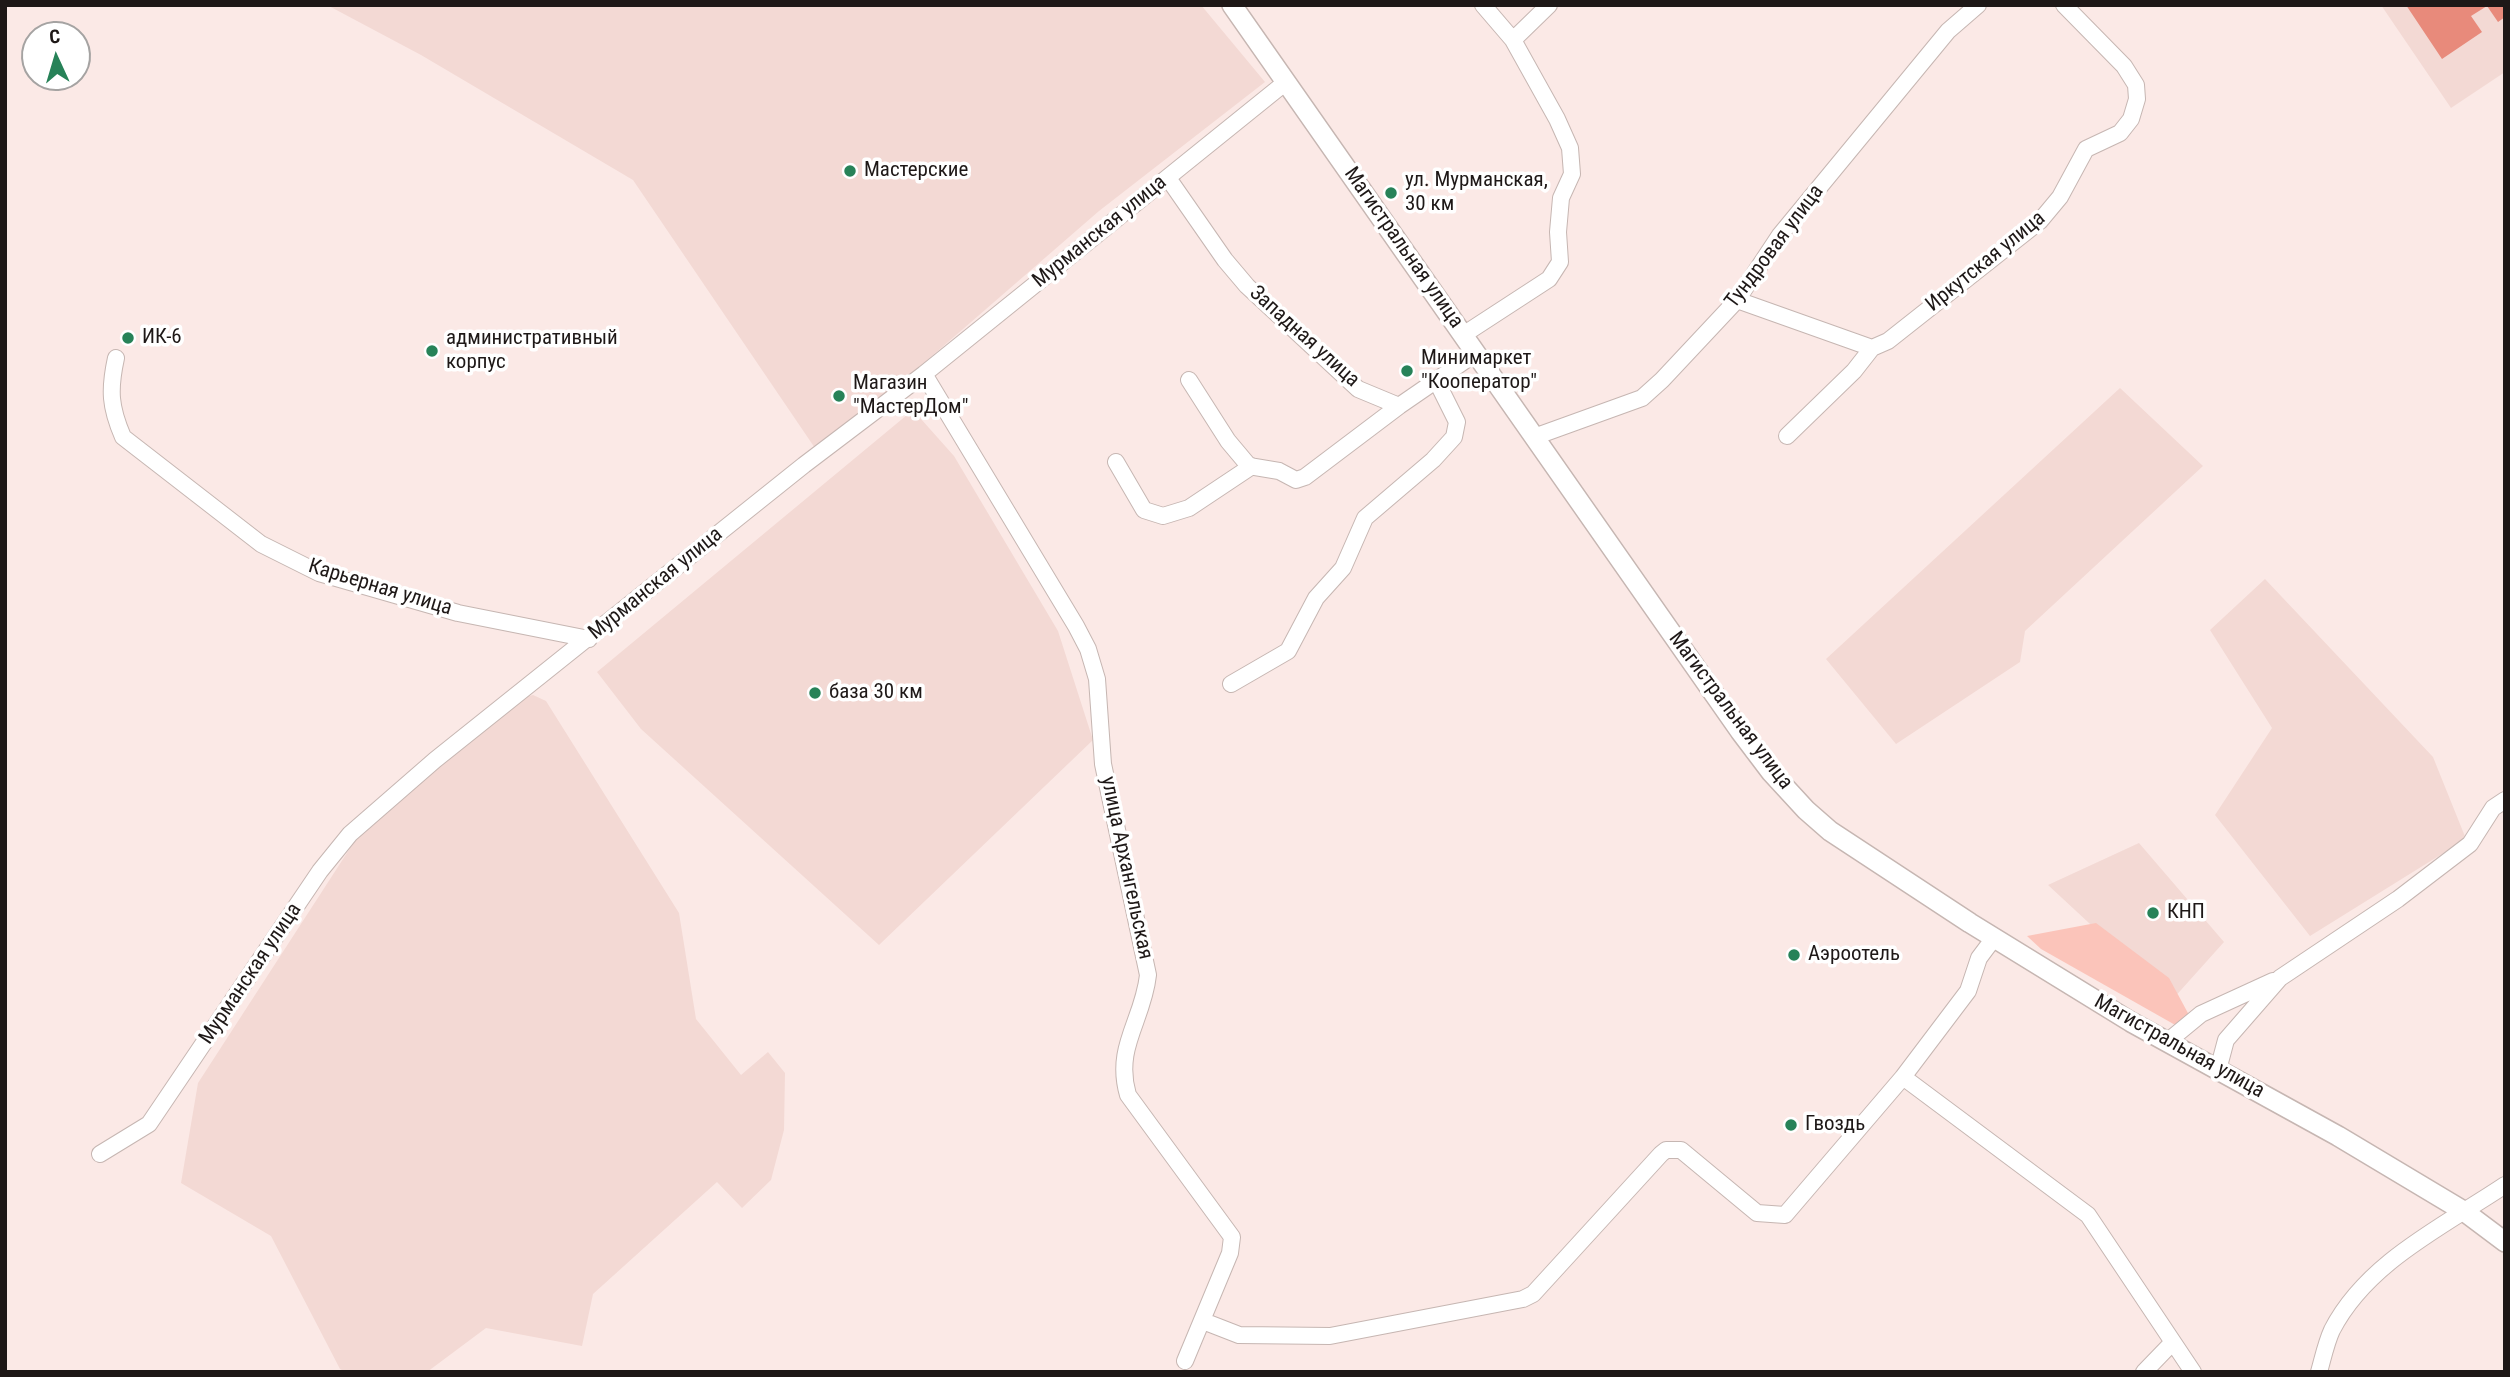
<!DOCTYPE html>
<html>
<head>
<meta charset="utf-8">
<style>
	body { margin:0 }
	#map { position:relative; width:2510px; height:1377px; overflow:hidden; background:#fbe9e6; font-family:"Roboto Condensed",sans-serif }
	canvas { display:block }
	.frame { position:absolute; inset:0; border:7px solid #1e1817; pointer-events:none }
	.north { position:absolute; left:21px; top:21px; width:70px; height:70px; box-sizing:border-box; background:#fff; border:2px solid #a5a3a2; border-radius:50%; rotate:356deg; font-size:19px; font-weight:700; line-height:28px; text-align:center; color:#1e1817 }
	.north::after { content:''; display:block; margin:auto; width:24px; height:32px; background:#278258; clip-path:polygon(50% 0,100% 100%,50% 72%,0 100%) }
</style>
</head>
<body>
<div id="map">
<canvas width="2510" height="1377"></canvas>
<div class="frame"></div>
<div class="north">С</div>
</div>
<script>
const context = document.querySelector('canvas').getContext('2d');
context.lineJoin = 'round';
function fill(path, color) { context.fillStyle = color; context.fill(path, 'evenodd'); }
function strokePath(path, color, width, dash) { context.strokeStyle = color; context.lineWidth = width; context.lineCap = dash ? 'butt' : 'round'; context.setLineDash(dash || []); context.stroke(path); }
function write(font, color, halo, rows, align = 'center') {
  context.font = font + ' "Roboto Condensed",sans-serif'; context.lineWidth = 7; context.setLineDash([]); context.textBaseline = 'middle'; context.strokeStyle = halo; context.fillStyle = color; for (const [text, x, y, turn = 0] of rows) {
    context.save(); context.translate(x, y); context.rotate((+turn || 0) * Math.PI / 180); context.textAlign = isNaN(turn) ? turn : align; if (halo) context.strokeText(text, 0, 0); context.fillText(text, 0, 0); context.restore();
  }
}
const built = new Path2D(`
	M327 5H1201L1265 82 1099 211 819 454 633 180 421 55Z
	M2381 5H2505V72L2451 108Z
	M2120 388 2203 466 2025 631 2020 662 1896 744 1826 659Z
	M913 410 954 456 1058 631 1093 740 879 945 641 729 597 672Z
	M2265 579 2433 757 2466 839 2310 936 2215 815 2272 728 2210 630Z
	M533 695 546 701 679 913 696 1019 741 1075 768 1052 785 1073 784 1130 771 1180 742 1208 717 1182 593 1294 582 1346 486 1328 427 1372H346L340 1369 271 1236 181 1183 198 1083 356 839 384 808 522 698Z
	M2139 843 2224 942 2172 1000 2048 885Z`);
const green = new Path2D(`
	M2096 923 2169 978 2189 1015 2177 1026 2041 949 2027 936Z`);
const water = new Path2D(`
	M2406 5H2505V17L2498 22 2487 6 2471 16 2482 32 2442 59Z`);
const minor = new Path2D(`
	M1513 40 1549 5
	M1168 178 1225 260 1247 286 1358 389 1399 406 1476 353
	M1737 300 1872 348
	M1463 335 1549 279 1560 262 1558 232 1561 198 1572 174 1570 148 1557 119 1513 40 1483 5
	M116 358C109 390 110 407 123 437L261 544 319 573 458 613 589 639
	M924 374 1076 626 1088 649 1097 679 1103 764 1148 975C1143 1021 1114 1047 1128 1095L1232 1237 1230 1253 1185 1361
	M1189 380 1228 441 1249 466 1279 471 1296 480 1305 477 1399 406
	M1787 436 1854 371 1872 348 1888 341 2040 221 2060 197 2086 149 2120 133 2131 119 2137 99 2136 85 2124 66 2064 5
	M1534 437 1642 398 1662 380 1737 300 1780 235 1948 31 1978 5
	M1116 462 1144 510 1163 516 1189 508 1252 466
	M1231 684 1288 651 1316 598 1343 568 1365 518 1433 460 1454 437 1457 422 1436 380
	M2167 1042 2201 1014 2273 981
	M2218 1070 2226 1040 2280 978 2398 899 2470 844 2493 808 2505 800
	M1903 1077 2088 1215 2193 1372
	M100 1154 149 1124 320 871 350 834 435 760 804 465 924 374 1286 82
	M1203 1321 1239 1335 1330 1336 1523 1299 1533 1294 1661 1154 1666 1150H1681L1757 1213 1785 1215 1903 1077 1968 991 1979 958 1994 938
	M2144 1372 2173 1342
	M2319 1372C2323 1358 2326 1343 2332 1330 2367 1262 2444 1226 2505 1185`);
const major = new Path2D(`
	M1232 5 1740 731 1771 772 1806 810 1830 831 1970 923 2131 1022 2338 1136 2465 1212 2505 1242`);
const markers = [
	[850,171,7,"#278258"],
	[1391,193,7,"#278258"],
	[128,338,7,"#278258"],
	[432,351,7,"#278258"],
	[1407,371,7,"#278258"],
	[839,396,7,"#278258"],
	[815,693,7,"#278258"],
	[2153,913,7,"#278258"],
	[1794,955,7,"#278258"],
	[1791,1125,7,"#278258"]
];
const poiNames = [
	["Мастерские",864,171],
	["ул. Мурманская,",1405,181],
	["30 км",1405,205],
	["ИК-6",142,338],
	["административный",446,339],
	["корпус",446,363],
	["Минимаркет",1421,359],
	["\"Кооператор\"",1421,383],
	["Магазин",853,384],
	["\"МастерДом\"",853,408],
	["база 30 км",829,693],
	["КНП",2167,913],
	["Аэроотель",1808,955],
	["Гвоздь",1805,1125]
];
const streetNames = [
	["Мурманская улица",1100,232,-39],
	["Тундровая улица",1775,247,-53],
	["Магистральная улица",1403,248,55],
	["Иркутская улица",1986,262,-39],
	["Западная улица",1304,337,42],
	["Мурманская улица",656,584,-39],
	["Карьерная улица",380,588,17],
	["Магистральная улица",1730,711,53],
	["улица Архангельская",1126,868,78],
	["Мурманская улица",251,974,-56],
	["Магистральная улица",2179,1047,29]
];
fill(built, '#f3d9d4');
fill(green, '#fbc4ba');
fill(water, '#e88a7b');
strokePath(minor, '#c6b6b2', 18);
strokePath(major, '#c6b6b2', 22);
strokePath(minor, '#fff', 16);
strokePath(major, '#fff', 19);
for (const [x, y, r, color] of markers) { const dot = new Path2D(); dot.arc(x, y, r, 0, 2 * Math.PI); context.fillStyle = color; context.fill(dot); strokePath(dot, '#fff', 2.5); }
write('21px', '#1e1817', '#fff', poiNames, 'left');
write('21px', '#1e1817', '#fff', streetNames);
</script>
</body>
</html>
